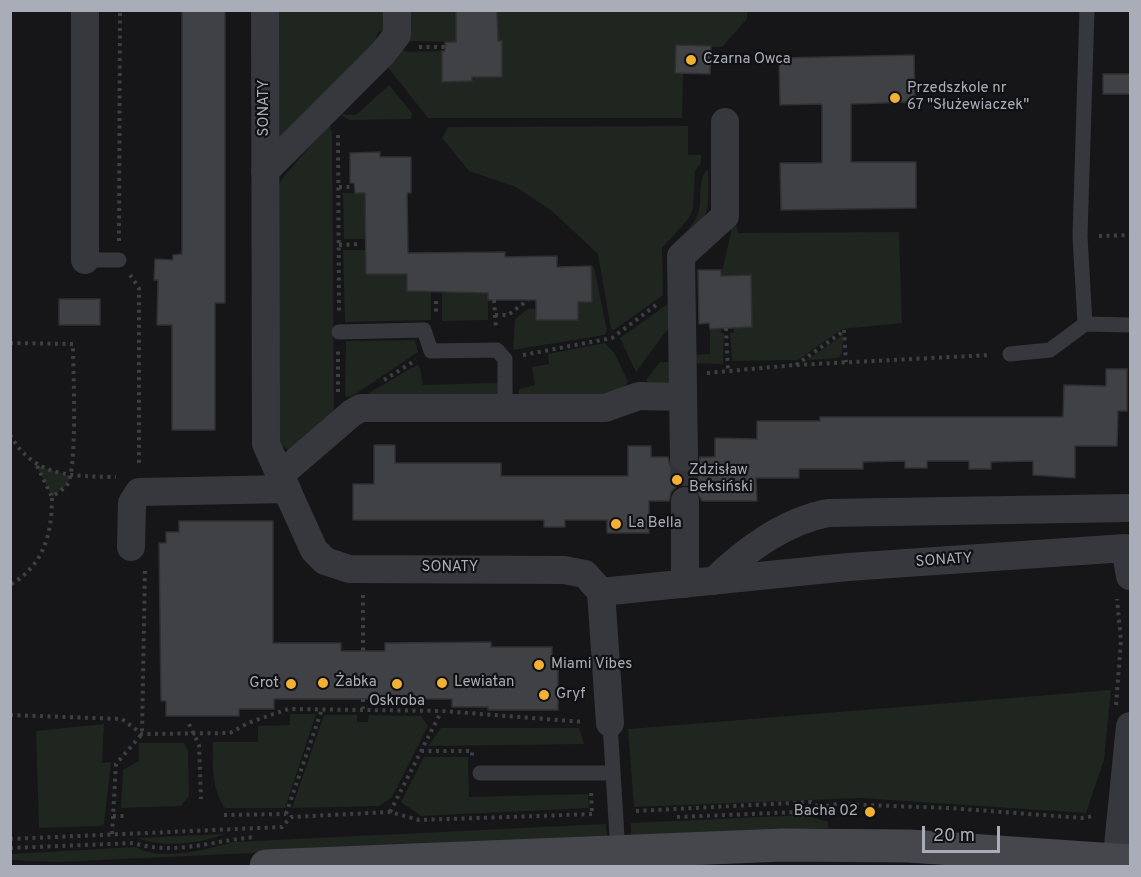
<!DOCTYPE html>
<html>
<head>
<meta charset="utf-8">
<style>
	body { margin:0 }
	#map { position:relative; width:1141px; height:877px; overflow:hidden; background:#161618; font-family:Overpass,sans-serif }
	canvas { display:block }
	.frame { position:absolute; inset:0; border:12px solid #a8adb8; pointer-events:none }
	.scale { position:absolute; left:922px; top:826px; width:78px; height:27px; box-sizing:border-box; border:3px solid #a8adb8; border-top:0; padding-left:8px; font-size:18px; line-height:21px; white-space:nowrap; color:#a8adb8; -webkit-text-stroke:4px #111113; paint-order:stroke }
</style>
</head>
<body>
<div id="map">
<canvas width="1141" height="877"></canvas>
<div class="frame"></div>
<div class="scale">20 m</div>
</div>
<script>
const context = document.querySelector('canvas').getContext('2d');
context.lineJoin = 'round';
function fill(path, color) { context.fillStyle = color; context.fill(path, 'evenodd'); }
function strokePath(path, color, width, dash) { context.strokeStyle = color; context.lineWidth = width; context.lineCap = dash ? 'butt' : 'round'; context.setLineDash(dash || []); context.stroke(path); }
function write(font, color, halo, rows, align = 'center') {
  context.font = font + ' Overpass,sans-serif'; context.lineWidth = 4.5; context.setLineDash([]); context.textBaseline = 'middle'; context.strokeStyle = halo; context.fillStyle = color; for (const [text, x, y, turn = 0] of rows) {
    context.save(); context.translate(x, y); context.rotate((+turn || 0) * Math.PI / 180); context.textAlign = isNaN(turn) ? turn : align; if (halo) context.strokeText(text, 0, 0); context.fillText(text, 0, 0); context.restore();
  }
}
const green = new Path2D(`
	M747 10V19L722 47 676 45 675 72 683 73 682 118H428L387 66 401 49 408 52 442 51V82L472 81 498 41 497 11Z
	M272 11H388V30L378 32 376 39 379 43 285 139 277 135Z
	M410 11H456V42L406 41Z
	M389 85 412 113 411 119 349 120 340 114 356 115Z
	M329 124 332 132 334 411 288 450 279 444 275 192 282 179Z
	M688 126V155H701V163L695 171 693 208 689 218 662 248 663 295 614 330 611 329 598 254 552 211 516 187 469 171 442 138 448 127Z
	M708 169C710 220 709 222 668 251 677 237 692 230 698 214 703 200 696 180 708 169Z
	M343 193H365V239H344Z
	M731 197 738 233 899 232 902 323 842 329 798 360 732 361 730 333H734V328L752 327 751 275 721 276 731 233Z
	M343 250H365L366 274H407V291H431V320L345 322Z
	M591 266 594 267 607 331 604 335 513 350 515 319 528 309H536L537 320H577L578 302H591Z
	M442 293H488V320L442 321Z
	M672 301 673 322 636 372 620 338Z
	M721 328V333H724L723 364 693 363 690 355 710 354V329Z
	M843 335 842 353 839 358 807 360Z
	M415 340 418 352 351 397 345 396 346 341Z
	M605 343 615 354 628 382 616 396 518 397 519 389 535 385 532 367 549 364 548 354Z
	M660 362H669L673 390 648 383 646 380Z
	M417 365 420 368 423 385 495 383H498L497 395 350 404Z
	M36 465 70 476 67 485 52 497Z
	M1111 690 1104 760 1086 813 860 798 634 807 628 729Z
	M290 714H316L285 808H225C211 788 213 765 213 742H258V726L290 725Z
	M324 715H357V722H368L369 715 421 716 428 726 392 797 379 806 292 808Z
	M104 724 102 763 111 762 104 824 101 826 39 828 36 731Z
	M441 728H579L584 744 428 746Z
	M139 743H184L188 750 189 796 181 806 121 808 123 770 139 761Z
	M424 757H468L469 797 588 794 589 808 421 816 401 802Z
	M805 815 828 822V828L631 835V823Z
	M606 824 607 837 57 862 11 860V854L136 847C160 862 208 849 234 842Z
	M225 834C198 844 165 848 137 838Z`);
const building = new Path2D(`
	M182 10H225V303H215V430H172V325H157L158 280H154L155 259 173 260V255L182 254Z
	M456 10H497L498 41H502V77H472V81L442 82V51H445V42H456Z
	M676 45 711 46 710 74 675 73Z
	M914 55 915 102 851 104V162H916V208L781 210 780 163H822V104L780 105 779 58Z
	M1103 74H1131V94H1103Z
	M380 152V157H411V193H407L408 253 505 252V257L557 256V267L591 266 592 302H578V320H536V300H488V293L407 291V274H366L365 193H355L354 183H350V153Z
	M698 270H721V276L751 275 752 327 710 329 709 323 699 324Z
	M59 299H100V325H59Z
	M1106 369H1127V411H1118L1117 446H1075V478L1033 475V461L991 462V469H969V461H927V468H905V461L863 462V469H799V478H756L757 501H702L694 487 686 485 677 486 671 492 669 501H649V533H607V520H565V527H544V520H353V484H374V445H395V463H501V476H628V446H651V457H668L670 465 675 471 685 473 698 466 700 457H715V438L757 439V421H820V417H1063L1064 385 1106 386Z
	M179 521H273V643H341V651H385V643L491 642V647H552V669H558V710H488V707H452V699H274V709H239V716H166V701H161L159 543H166V532H179Z`);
const streetTunnel = new Path2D(`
	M684 457 685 501`);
const path = new Path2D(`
	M419 47H445
	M338 135 339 314
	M339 187H354
	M1099 236 1130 235
	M119 241 120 10
	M339 245 360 244
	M130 275 139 288V465
	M494 300 496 329
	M436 301V315
	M495 315H508L528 300
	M726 328 728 371
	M844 330 846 362
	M10 343 73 344C73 369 78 468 67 485 64 489 57 493 52 497 52 534 44 565 10 585
	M523 355 612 338 656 305
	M796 365 841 333 844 329
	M707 373 795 365 990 355
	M384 380 416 360
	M338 392V351
	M10 435C35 478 72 476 116 477
	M37 466 52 497
	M363 595V651
	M363 699V709
	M1116 705 1121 641 1117 599
	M10 715 122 719 142 734 230 733 248 723 288 709 442 711 584 722
	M189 724 199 745 201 799
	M421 751H472V757
	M591 793 592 814
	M636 811 811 802 831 816
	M390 812 441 712
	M286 814 322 709
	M224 815 286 814
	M113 816H124
	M677 817 797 812 837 804 949 808 1082 818 1094 816
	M112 834 116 764 142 734 145 568
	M10 839 282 827 291 817 390 812 419 820 595 814
	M10 848 134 843C174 856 215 840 256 837`);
const lane = new Path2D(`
	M1087 10 1080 236 1085 324 1130 325
	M85 260H119
	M339 332 424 330 431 351 497 350 505 359V407
	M1010 354 1050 350 1085 324
	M610 723 618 853
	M480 773H613`);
const street = new Path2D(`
	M265 10 266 444 314 550 325 561 349 569 564 570 585 574 601 592 848 567 1125 548 1130 576
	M265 171 383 53 397 35V10
	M85 260V10
	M684 457 681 256 725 216V122
	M280 475 352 413 361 408H605L639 396 683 397
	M131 547 132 503 139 492 287 489
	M714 581C744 551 785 521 828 513L1130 508
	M685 584V501
	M601 592 610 723
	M1116 866 1130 726`);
const secondary = new Path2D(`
	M266 866 784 845 909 846 1130 861`);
const markers = [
	[691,60,6,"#f2b134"],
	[895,98,6,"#f2b134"],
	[677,480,6,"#f2b134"],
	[616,524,6,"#f2b134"],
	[539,665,6,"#f2b134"],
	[323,683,6,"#f2b134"],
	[442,683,6,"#f2b134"],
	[291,684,6,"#f2b134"],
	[397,684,6,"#f2b134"],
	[544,695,6,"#f2b134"],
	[870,812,6,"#f2b134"]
];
const poiNames = [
	["Czarna Owca",703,60],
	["Przedszkole nr",907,89],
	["67 \"Służewiaczek\"",907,106],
	["Zdzisław",689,471],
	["Beksiński",689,488],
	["La Bella",628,524],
	["Miami Vibes",551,665],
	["Żabka",335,683],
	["Lewiatan",454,683],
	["Grot",279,684,"right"],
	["Gryf",556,695],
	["Oskroba",397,702,"center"],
	["Bacha 02",858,812,"right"]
];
const streetNames = [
	["SONATY",265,108,-90],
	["SONATY",944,561,-4],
	["SONATY",450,568]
];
fill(green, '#1e261f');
fill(building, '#404145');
strokePath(building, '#303034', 1.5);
strokePath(streetTunnel, '#333438', 28, [28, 14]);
strokePath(path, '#3d3f44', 4, [3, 4.5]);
strokePath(lane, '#37383d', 15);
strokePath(street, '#37383d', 28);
strokePath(secondary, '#45474d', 33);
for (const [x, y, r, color] of markers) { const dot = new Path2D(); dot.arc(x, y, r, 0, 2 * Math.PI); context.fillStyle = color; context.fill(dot); strokePath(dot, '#111113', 2); }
write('15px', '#a8adb8', '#111113', poiNames, 'left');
write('15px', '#a8adb8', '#111113', streetNames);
</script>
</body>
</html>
